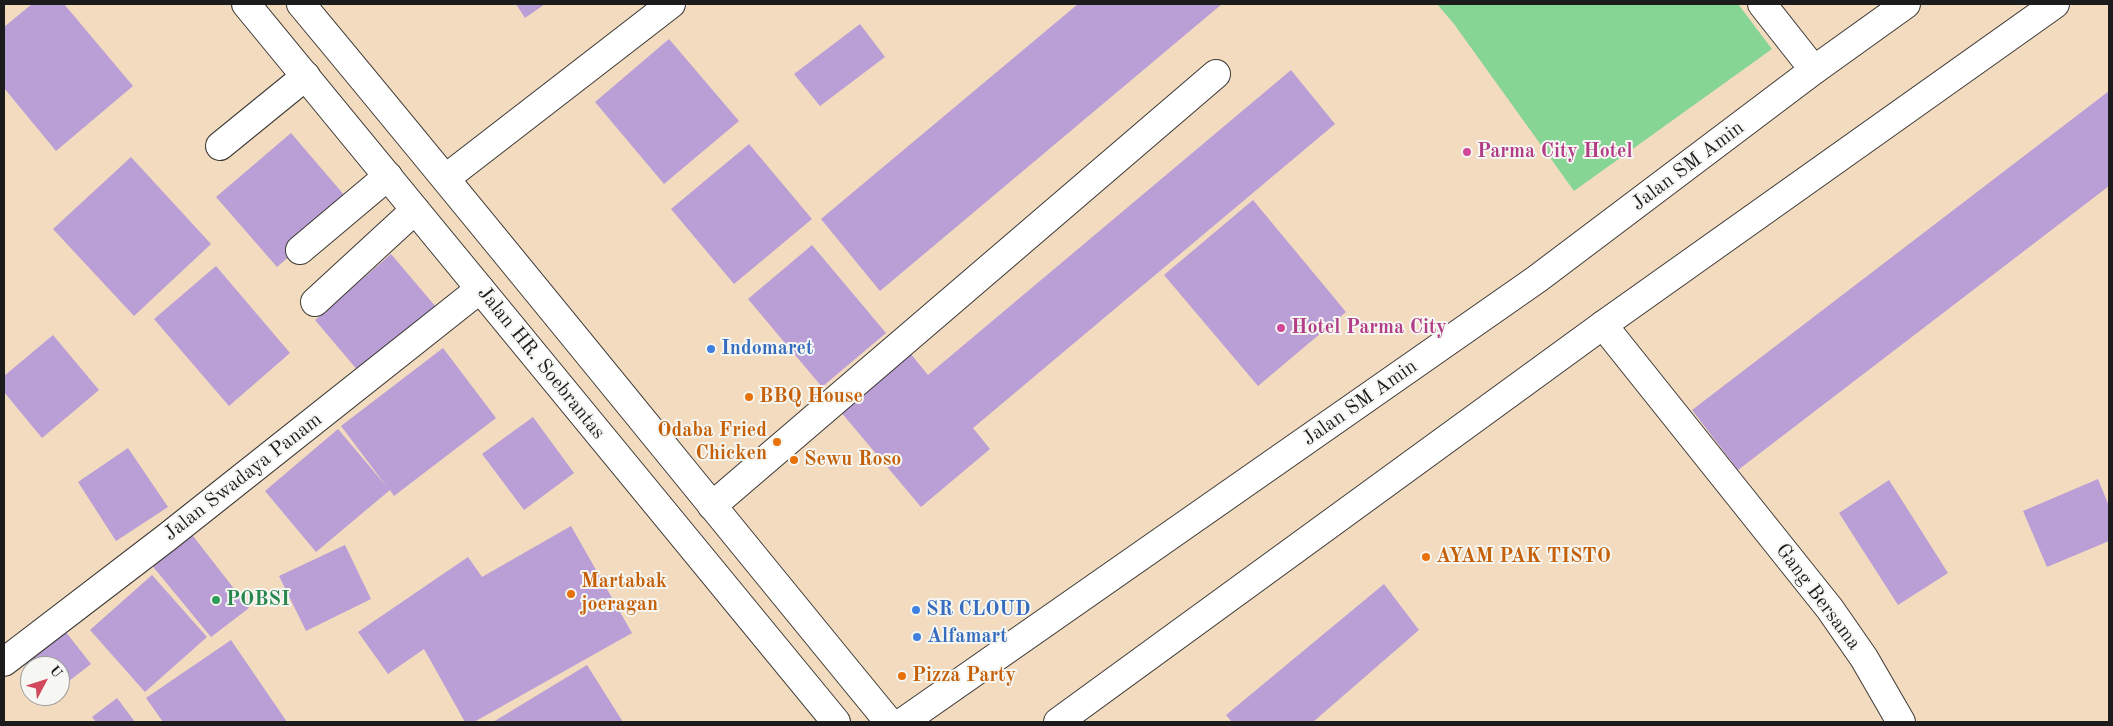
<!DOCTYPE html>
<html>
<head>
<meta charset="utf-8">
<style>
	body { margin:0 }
	#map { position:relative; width:2113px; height:726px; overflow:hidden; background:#f3dbc0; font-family:"Old Standard TT",serif }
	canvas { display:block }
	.frame { position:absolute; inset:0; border:5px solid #1c1c1c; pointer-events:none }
	.north { position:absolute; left:20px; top:656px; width:50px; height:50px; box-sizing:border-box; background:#f6f6f2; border:1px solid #9f9f9c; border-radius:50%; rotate:50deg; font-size:14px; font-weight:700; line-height:20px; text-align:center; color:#1c1c1c }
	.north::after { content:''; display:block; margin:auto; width:18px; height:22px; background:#d1495b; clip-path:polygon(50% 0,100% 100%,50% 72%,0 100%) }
</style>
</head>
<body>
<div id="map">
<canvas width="2113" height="726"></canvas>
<div class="frame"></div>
<div class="north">U</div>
</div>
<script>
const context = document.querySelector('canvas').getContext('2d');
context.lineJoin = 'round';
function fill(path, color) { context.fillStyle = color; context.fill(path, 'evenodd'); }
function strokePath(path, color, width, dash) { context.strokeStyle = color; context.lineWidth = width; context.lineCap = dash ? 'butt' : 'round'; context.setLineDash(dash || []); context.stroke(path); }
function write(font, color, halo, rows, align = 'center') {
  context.font = font + ' "Old Standard TT",serif'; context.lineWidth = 4; context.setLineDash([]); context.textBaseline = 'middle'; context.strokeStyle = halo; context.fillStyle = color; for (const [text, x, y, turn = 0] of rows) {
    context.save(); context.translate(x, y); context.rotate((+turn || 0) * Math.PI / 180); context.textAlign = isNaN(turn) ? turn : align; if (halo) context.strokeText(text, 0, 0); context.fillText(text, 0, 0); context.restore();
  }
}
const green = new Path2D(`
	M1437 4H1738L1772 49 1574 191 1454 24Z`);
const building = new Path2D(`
	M32 4H64L133 86 56 151 4 88V27Z
	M516 4H545L525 18Z
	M1078 4H1222L880 291 821 219Z
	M860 24 885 57 820 106 794 74Z
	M669 39 739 121 664 184 595 102Z
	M1291 70 1335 124 973 428 990 449 921 507 840 411 910 353 928 375Z
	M2109 91V186L1738 470 1692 410Z
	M291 133 351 203 277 267 216 197Z
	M749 144 812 219 734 284 671 209Z
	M131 157 211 244 134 316 53 229Z
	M1253 200 1346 312 1258 386 1164 275Z
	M812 245 886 333 822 387 748 299Z
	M391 254 436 307 359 372 315 320Z
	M216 266 290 353 229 406 154 319Z
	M53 335 99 390 42 438 4 392V376Z
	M443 348 496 418 394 496 390 490 316 552 265 491 338 429 387 487 341 426Z
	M533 417 574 473 524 510 482 454Z
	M128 448 168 507 116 541 78 482Z
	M2098 479 2109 506V541L2047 567 2023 511Z
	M1889 480 1948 573 1898 605 1839 513Z
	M571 526 632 633 474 722H465L424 649 388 674 358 632 468 557 482 577Z
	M190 532 249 608 211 637 150 563Z
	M345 545 371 599 306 631 279 576Z
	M152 575 207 637 145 692 90 630Z
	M1384 584 1419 630 1313 722H1232L1226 715Z
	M65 631 91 664 60 688V666H30V669L25 662Z
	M231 640 287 722H163L146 698Z
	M587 665 623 722H493Z
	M117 698 135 722H96L92 717Z`);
const minor = new Path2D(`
	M1762 4 1814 70
	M220 146 306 76
	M446 178 671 4
	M300 250 388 176
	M315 302 415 210
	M1603 325 1830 609 1864 658 1901 722
	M712 506 1216 74
	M4 662 166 538 480 289`);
const major = new Path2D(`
	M246 4 836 722
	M301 4C499 242 693 483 889 722
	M903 722 1537 279 1814 70 1906 4
	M1058 722 1603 325 2055 4`);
const markers = [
	[1467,152,5,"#d1479c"],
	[1281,328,5,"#d1479c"],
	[711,349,5,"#3f7fe0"],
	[749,397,5,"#e8710a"],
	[777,442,5,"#e8710a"],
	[794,460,5,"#e8710a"],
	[1426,557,5,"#e8710a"],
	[571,594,5,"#e8710a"],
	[216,600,5,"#2e9e5b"],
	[916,610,5,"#3f7fe0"],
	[917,637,5,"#3f7fe0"],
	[902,676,5,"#e8710a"]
];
const hotelNames = [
	["Parma City Hotel",1477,152],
	["Hotel Parma City",1291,328]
];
const streetNames = [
	["Jalan SM Amin",1688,166,-37],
	["Jalan HR. Soebrantas",541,363,51],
	["Jalan SM Amin",1360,403,-35],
	["Jalan Swadaya Panam",243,477,-38],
	["Gang Bersama",1818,597,53]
];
const shopNames = [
	["Indomaret",721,349],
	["SR CLOUD",926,610],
	["Alfamart",927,637]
];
const foodNames = [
	["BBQ House",759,397],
	["Odaba Fried",767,431,"right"],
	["Chicken",767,454,"right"],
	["Sewu Roso",804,460],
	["AYAM PAK TISTO",1436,557],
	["Martabak",581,582],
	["joeragan",581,605],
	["Pizza Party",912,676]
];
const leisureNames = [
	["POBSI",226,600]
];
fill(green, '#86d595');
fill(building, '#b99fd5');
strokePath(minor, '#3c3935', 30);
strokePath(major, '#3c3935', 30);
strokePath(minor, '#fff', 28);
strokePath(major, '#fff', 28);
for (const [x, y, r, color] of markers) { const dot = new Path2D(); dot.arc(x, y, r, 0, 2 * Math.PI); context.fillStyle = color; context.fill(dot); strokePath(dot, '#f6f6f2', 2); }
write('bold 20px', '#b23c85', '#f6f6f2', hotelNames, 'left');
write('20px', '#1c1c1c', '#f6f6f2', streetNames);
write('bold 20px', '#366cbe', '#f6f6f2', shopNames, 'left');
write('bold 20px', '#c56008', '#f6f6f2', foodNames, 'left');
write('bold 20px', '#27864d', '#f6f6f2', leisureNames, 'left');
</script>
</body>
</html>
